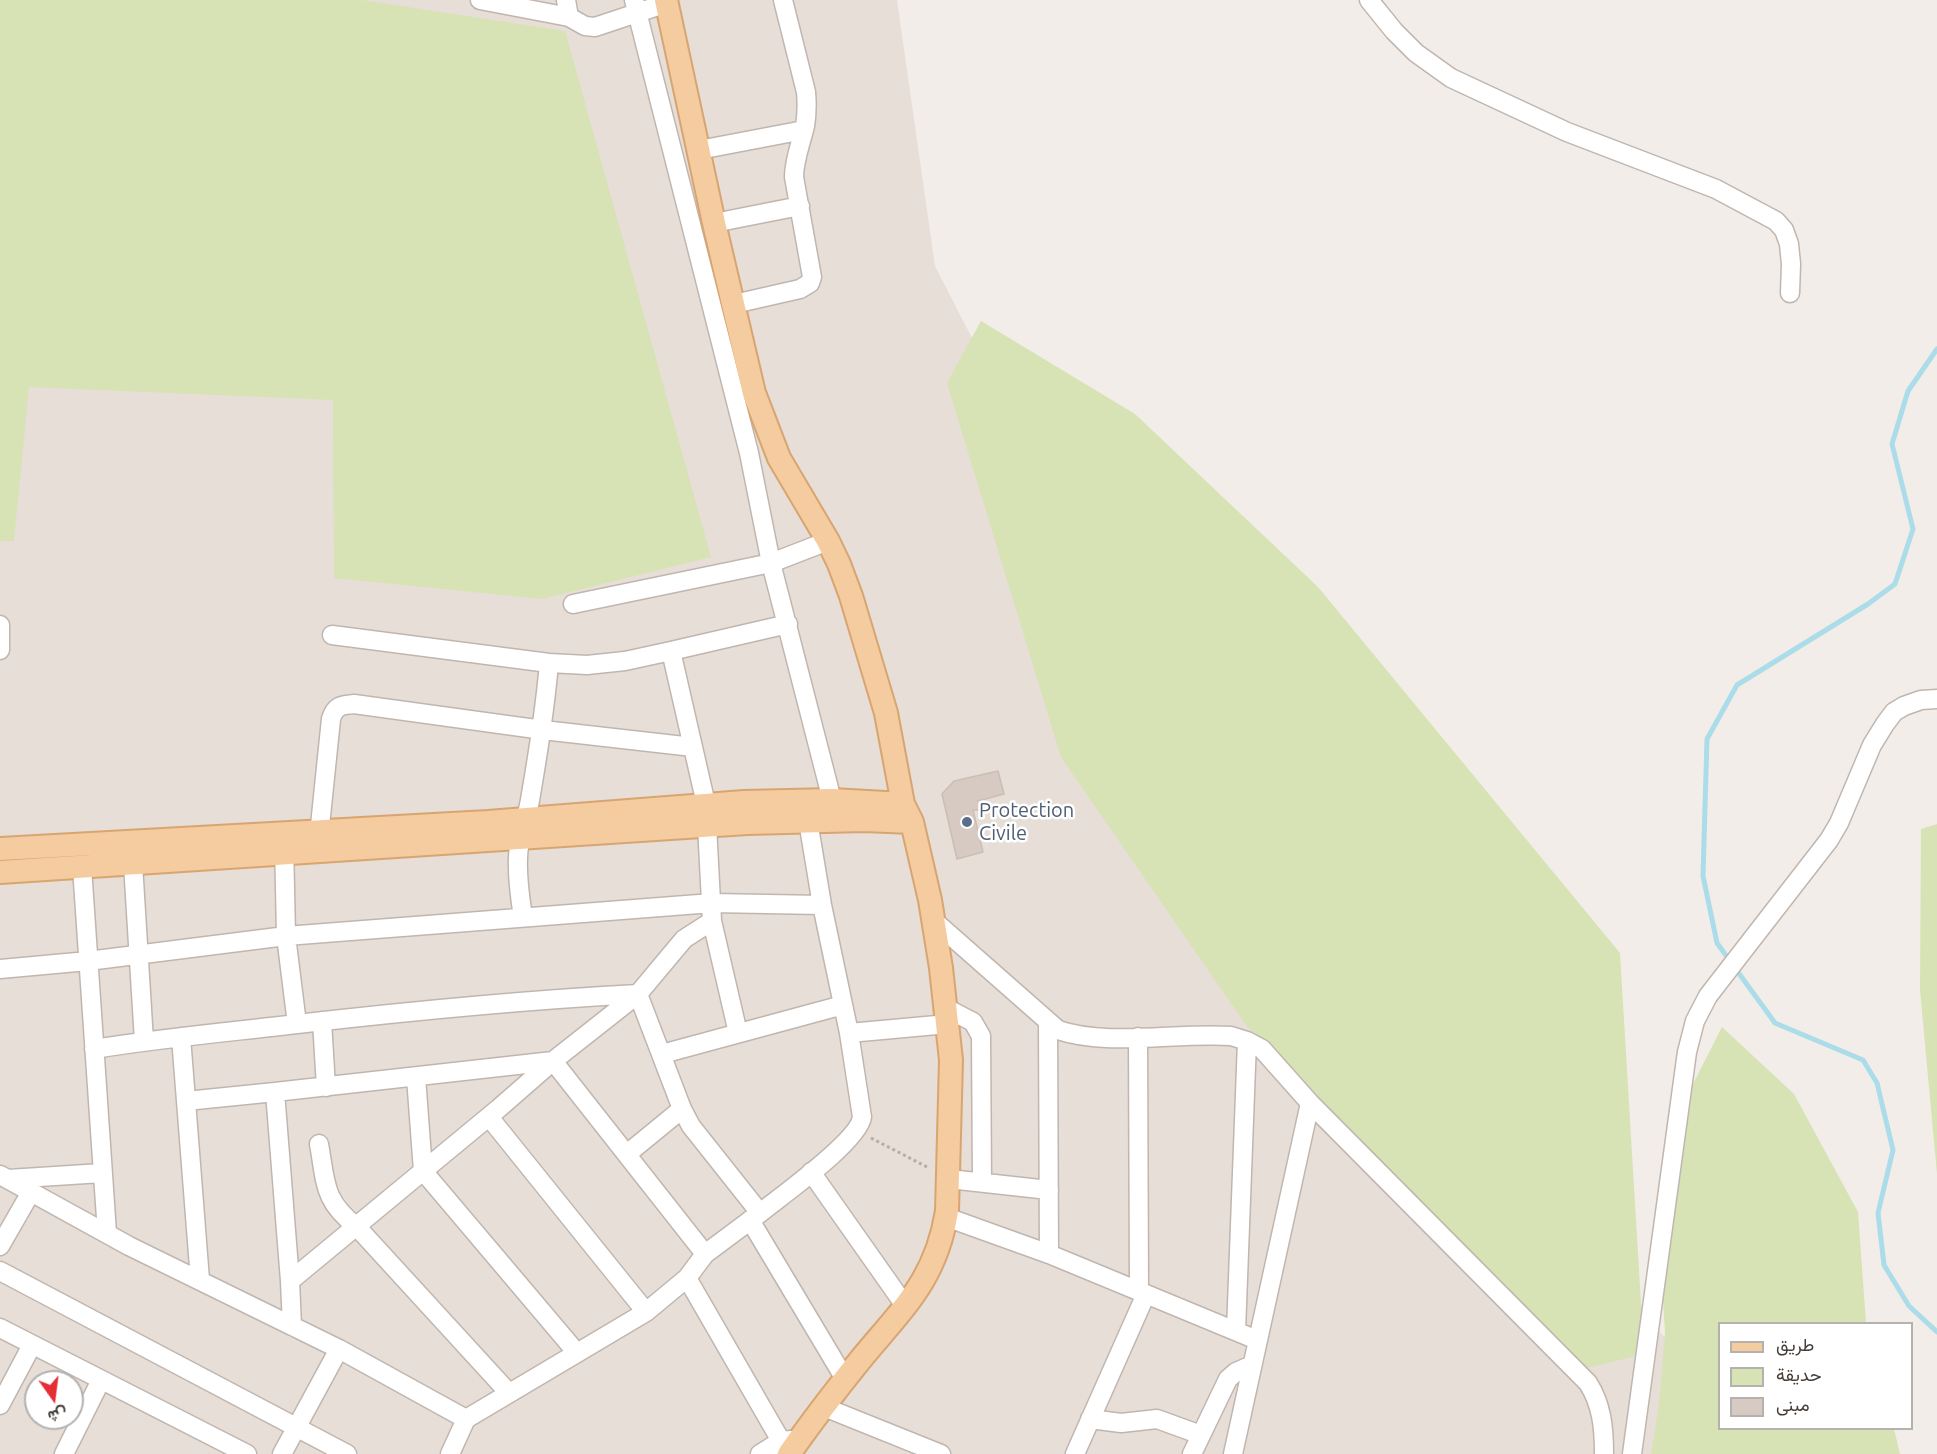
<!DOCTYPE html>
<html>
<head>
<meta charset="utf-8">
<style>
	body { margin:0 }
	#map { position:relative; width:1937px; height:1454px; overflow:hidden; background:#f2ede8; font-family:Ubuntu,Vazirmatn,sans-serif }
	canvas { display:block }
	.legend { position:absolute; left:1718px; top:1322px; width:195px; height:108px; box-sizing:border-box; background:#fff; border:2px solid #b5b1af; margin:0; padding:8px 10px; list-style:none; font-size:18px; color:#453d38 }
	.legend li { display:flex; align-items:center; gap:12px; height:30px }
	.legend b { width:30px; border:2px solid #b5b1af }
	.north { position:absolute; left:24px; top:1370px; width:60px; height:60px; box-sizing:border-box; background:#fff; border:2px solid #b5b1af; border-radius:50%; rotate:166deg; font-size:16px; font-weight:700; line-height:24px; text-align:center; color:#453d38 }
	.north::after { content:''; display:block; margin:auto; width:21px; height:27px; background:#e42d35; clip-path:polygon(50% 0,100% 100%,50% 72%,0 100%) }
</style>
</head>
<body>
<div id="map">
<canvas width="1937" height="1454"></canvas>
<ul class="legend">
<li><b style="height:8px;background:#f4cca0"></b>طريق</li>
<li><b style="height:16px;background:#d7e3b5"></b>حديقة</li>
<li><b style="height:16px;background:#d6cac2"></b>مبنى</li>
</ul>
<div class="north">ش</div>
</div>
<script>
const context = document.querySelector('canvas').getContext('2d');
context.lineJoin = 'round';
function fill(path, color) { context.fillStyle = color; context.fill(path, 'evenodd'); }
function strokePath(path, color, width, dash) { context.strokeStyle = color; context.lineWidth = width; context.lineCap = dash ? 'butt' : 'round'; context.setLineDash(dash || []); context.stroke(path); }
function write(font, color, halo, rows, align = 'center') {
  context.font = font + ' Ubuntu,sans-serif'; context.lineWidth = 5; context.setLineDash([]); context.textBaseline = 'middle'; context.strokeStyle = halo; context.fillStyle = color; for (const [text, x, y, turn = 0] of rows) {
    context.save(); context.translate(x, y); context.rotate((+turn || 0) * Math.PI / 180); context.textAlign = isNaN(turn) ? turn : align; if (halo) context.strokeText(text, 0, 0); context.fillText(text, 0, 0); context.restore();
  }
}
const residential = new Path2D(`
	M0 0H897L935 266 1290 958 1719 1392 1720 1428 1781 1454H0ZM36 1382H72V1418H36Z`);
const green = new Path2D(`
	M0 0H362L565 31 711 557 542 599 334 578 333 400 29 387 14 541H0Z
	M981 321 1135 414 1318 587 1620 953 1644 1354 1574 1371 1246 1025 1061 757 947 383Z
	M1937 824V1174L1920 990 1921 829Z
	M1722 1027 1794 1094 1858 1212 1866 1323 1720 1324V1428L1894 1429 1900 1454H1651L1659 1405 1665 1332 1659 1243 1669 1131Z`);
const stream = new Path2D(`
	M1730 961 1717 943 1703 876 1707 739 1737 685 1868 604 1895 584 1913 529 1892 444 1908 391 1937 349
	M1735 968 1775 1023 1863 1060 1877 1083 1893 1150 1878 1213 1884 1265 1909 1306 1937 1332`);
const building = new Path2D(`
	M998 771 1004 794 978 801 981 810H973L983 852 957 859 942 794 954 781Z`);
const path = new Path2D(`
	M871 1138 929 1168`);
const minor = new Path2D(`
	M480 0 569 17 566 0
	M634 0 749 453 771 563 832 800
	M1369 0 1394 31 1416 53 1451 78 1567 132 1716 189 1776 221 1784 230 1789 244 1791 264 1790 293
	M569 17 585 26 595 27 667 3
	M699 150 804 130
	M714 223 800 206
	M734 304 800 289 810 283 812 277 794 177C794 160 801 143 805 126 807 114 807 103 806 92L783 0
	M573 604 771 563 828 541
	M0 625V650
	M332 635 549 663
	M671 651 788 624
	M707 825 712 921 738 1033
	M284 841 286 936 297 1024
	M318 845 331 719C335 706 341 705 354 704L543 730 693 747
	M133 864 144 1041
	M82 867 107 1233
	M523 917C520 898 517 878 518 858 518 838 527 819 530 800 538 754 545 709 549 663L587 665 625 661 671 651 706 804
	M933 920 1058 1030C1108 1047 1178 1032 1231 1036L1247 1041 1262 1049 1310 1103 1588 1383C1602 1405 1604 1428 1604 1454
	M0 969 88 961 286 936 712 903 822 905
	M946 1008 973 1022 981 1036 982 1182
	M322 1021 326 1087
	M1048 1023 1049 1254
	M849 1033 948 1024
	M181 1037 200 1280
	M1138 1037 1139 1291
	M94 1049C161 1038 229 1032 297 1024 411 1011 524 1000 638 994L682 1109 691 1126 760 1213C781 1196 859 1141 862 1117L849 1033 822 905 808 821
	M662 1054 843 1005
	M416 1077 423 1171 577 1353
	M186 1101 275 1092
	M489 1117 646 1312
	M319 1144C326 1183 323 1201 357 1227L509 1393
	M627 1154 682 1109
	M811 1172 906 1307
	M0 1175 129 1246 339 1349 466 1419
	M8 1179 102 1173
	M949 1179 1049 1190
	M946 1217 1049 1254 1257 1340
	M750 1220 845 1379
	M0 1246 31 1192
	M0 1271 347 1454
	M687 1278 781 1441
	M290 1281 275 1092 553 1061 705 1254
	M292 1326 290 1281 498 1109 553 1061 638 994 684 939 712 921
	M0 1328 247 1454
	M1236 1331 1247 1041
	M0 1405 32 1345
	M824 1407 941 1454
	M1090 1419 1121 1423 1157 1419 1201 1435
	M64 1454 101 1380
	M282 1454 339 1349
	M450 1454 466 1419 646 1312 687 1278 705 1254 760 1213
	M760 1454 781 1441 791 1440
	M1075 1454 1146 1294
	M1192 1454 1228 1379 1236 1372 1252 1365
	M1233 1454 1310 1103
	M1632 1454 1687 1052 1695 1021 1708 996 1829 840 1839 823 1872 745 1885 724 1894 712 1904 706 1921 700 1937 699`);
const major = new Path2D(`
	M666 0 714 223 754 393 779 458 828 541 839 564 851 596 886 713 903 804 912 822 930 900 941 968 951 1060 947 1211C936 1280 903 1308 861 1359 836 1390 812 1421 789 1454
	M0 849 488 822 744 802 832 800 903 804
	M0 872 747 823 864 820 912 822`);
const markers = [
	[967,822,6,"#5c6f8a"]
];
const serviceNames = [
	["Protection",979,810],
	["Civile",979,833]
];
fill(residential, '#e6ded7');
fill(green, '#d7e3b5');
strokePath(stream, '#abdce9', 5);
fill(building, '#d6cac2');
strokePath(building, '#cdbeb3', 1.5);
strokePath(minor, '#c0b6af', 21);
strokePath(major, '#d8a571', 26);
strokePath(path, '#bdac9e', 3, [3, 3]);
strokePath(minor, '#fff', 18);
strokePath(major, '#f4cca0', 22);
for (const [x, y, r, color] of markers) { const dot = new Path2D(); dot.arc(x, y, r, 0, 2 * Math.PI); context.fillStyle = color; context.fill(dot); strokePath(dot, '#fff', 2); }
write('20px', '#4e5e75', '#fff', serviceNames, 'left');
</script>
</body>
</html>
